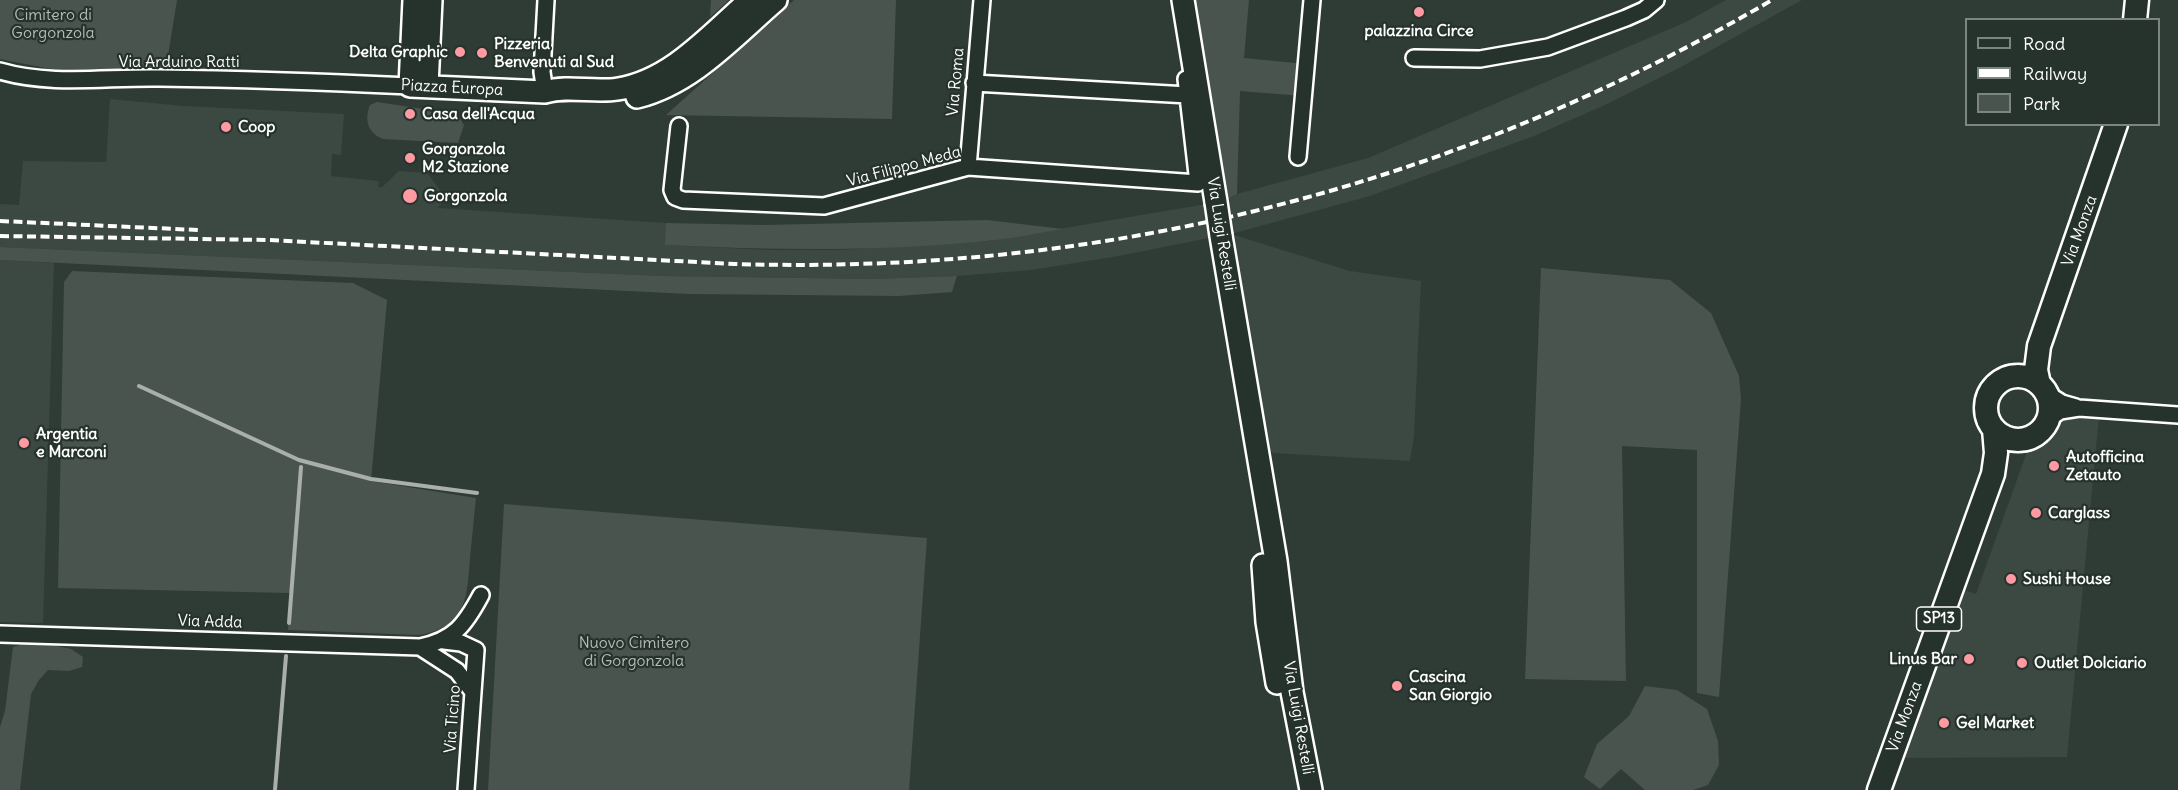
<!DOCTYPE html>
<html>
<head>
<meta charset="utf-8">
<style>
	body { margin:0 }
	#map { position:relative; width:2178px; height:790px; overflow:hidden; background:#2f3b35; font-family:Delius,sans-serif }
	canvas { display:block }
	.legend { position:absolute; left:1965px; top:18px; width:195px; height:108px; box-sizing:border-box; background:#26332d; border:2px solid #7d8581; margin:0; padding:8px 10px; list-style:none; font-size:18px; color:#fff }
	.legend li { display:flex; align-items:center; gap:12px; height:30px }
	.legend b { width:30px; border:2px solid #7d8581 }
</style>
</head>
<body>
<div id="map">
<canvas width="2178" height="790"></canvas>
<ul class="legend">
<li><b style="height:8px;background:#26332d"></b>Road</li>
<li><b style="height:8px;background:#fff"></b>Railway</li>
<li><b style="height:16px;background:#4a544f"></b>Park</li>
</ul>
</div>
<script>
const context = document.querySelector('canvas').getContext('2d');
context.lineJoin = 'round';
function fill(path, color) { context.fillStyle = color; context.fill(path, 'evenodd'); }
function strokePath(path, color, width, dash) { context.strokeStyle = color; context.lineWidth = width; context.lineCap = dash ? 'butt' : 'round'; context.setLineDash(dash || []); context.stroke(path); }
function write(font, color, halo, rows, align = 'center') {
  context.font = font + ' Delius,sans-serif'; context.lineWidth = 4.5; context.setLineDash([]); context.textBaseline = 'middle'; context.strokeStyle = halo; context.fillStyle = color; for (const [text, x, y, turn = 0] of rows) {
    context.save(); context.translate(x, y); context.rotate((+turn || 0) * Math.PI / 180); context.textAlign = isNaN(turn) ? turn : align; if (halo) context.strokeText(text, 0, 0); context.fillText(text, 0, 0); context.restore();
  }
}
const built = new Path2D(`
	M1726 0H1802L1679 68 1605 105 1534 136 1370 196 1231 234 1350 271 1421 281 1414 436 1410 461 1273 453 1264 446 1229 234 1119 256 1031 270 957 276 873 279 663 276 0 247V204L19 205 23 161 106 162 110 99 184 106 344 114 341 155 332 154 331 176 379 181 378 186 381 188 399 171 427 173 443 194 442 203 438 208 666 223V245L770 250H837L988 241 1224 201 1237 194 1368 158 1686 22Z
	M0 260 54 263 43 623 0 622Z
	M2099 416 2067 757 1897 758 1959 588 1976 594 2029 446 2047 435 2057 417Z`);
const green = new Path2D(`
	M0 0H177L165 74 71 73 0 59Z
	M711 0H729L710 17Z
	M794 0H896L892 119 666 115Z
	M1184 0H1249L1244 58 1306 64 1303 96 1240 91 1237 194 1224 201Z
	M377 102 457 114 464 125 458 143 383 139C368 133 364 120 370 105Z
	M987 220 1063 229C1038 233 1012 239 986 241 879 252 772 250 665 245L666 223 763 225Z
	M0 247 663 276 873 279 957 276 952 292 899 296 689 294 0 260Z
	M1541 268 1670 280 1711 313 1739 376 1741 399 1719 697 1697 693V450L1622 446 1626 681 1525 679Z
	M72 271 353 283 387 300 371 481 476 498C474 518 472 538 470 558 467 598 467 627 419 635L288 630 290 593 58 588 64 282Z
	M504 504 927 538 909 790H488Z
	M33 641 71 649 83 657 82 667 69 671 48 670 39 680 31 694 20 790H0V727L5 711 13 647Z
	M1645 686 1677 690 1707 709 1718 741 1719 765 1708 785 1693 790H1645L1621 769 1600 789 1584 777 1597 744 1629 716Z`);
const stream = new Path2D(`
	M139 386 299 460 371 479 477 493
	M289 623 301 467
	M275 790 286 656`);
const street = new Path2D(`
	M1414 58 1480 59 1548 47 1626 18 1644 10 1656 0
	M0 71C52 86 105 77 159 78 243 79 326 82 410 86
	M974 83 1188 95
	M545 92 542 72 546 0
	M679 126 672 190 675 197 683 200 824 206 968 167 1198 183 1186 79
	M1298 157 1312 0
	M968 167 982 0
	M2046 393 2062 403 2076 407
	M2047 420 2060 411 2079 408 2178 415
	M0 634 420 647C454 640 465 625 481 595
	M444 641 461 643 476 650
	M420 647 457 671 473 692
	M466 790 476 650`);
const secondary = new Path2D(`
	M414 0 410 86 545 92C569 85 593 93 618 89 671 81 711 34 750 0
	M1183 0 1216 202
	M427 86 431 0
	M637 97C693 83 734 36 776 0
	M1221 236 1276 561 1292 692 1311 790
	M1263 565 1267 622 1277 683`);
const primary = new Path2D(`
	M2135 20 2137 0
	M1986 408a32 32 0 1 1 64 0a32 32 0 1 1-64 0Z
	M2039 384 2036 370 2039 346 2116 124
	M1879 790 1993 474 1996 453 1994 429`);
const rail = new Path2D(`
	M0 221 198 230
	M0 236 268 240 735 264C1107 275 1450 188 1772 0`);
const secondaryBridge = new Path2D(`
	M1216 202 1221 236`);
const markers = [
	[1419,12,6,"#ff9aa2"],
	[460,52,6,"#ff9aa2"],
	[482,53,6,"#ff9aa2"],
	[410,114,6,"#ff9aa2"],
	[226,127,6,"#ff9aa2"],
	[410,158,6,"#ff9aa2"],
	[410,196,8,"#ff9aa2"],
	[24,443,6,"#ff9aa2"],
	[2054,466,6,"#ff9aa2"],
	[2036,513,6,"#ff9aa2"],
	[2011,579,6,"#ff9aa2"],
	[1969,659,6,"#ff9aa2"],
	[2022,663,6,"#ff9aa2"],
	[1397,686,6,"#ff9aa2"],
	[1944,723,6,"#ff9aa2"]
];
const shields = [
	[1939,619,45]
];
const shieldNames = [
	["SP13",1939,619]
];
const parkNames = [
	["Cimitero di",53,15],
	["Gorgonzola",53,33],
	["Nuovo Cimitero",634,643],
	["di Gorgonzola",634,661]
];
const poiNames = [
	["palazzina Circe",1419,31,"center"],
	["Pizzeria",494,44],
	["Benvenuti al Sud",494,62],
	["Delta Graphic",448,52,"right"],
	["Casa dell'Acqua",422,114],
	["Coop",238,127],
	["Gorgonzola",422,149],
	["M2 Stazione",422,167],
	["Gorgonzola",424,196],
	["Argentia",36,434],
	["e Marconi",36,452],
	["Autofficina",2066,457],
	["Zetauto",2066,475],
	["Carglass",2048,513],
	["Sushi House",2023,579],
	["Linus Bar",1957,659,"right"],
	["Outlet Dolciario",2034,663],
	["Cascina",1409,677],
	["San Giorgio",1409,695],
	["Gel Market",1956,723]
];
const streetNames = [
	["Via Arduino Ratti",179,62],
	["Via Roma",956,82,-85],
	["Piazza Europa",452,88,3],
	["Via Filippo Meda",904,167,-15],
	["Via Monza",2080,231,-70],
	["Via Luigi Restelli",1221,234,81],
	["Via Adda",210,622,2],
	["Via Monza",1905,717,-70],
	["Via Luigi Restelli",1298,718,80],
	["Via Ticino",453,719,-86]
];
fill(built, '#3c4842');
fill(green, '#4a544f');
strokePath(stream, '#a9afac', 4);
strokePath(street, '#fff', 20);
strokePath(secondary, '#fff', 26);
strokePath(primary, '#fff', 27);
strokePath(street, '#26332d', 15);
strokePath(secondary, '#26332d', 21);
strokePath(primary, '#26332d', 22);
strokePath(rail, '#fff', 4, [9, 4.5]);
strokePath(secondaryBridge, '#fff', 26, []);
strokePath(secondaryBridge, '#26332d', 21);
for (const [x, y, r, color] of markers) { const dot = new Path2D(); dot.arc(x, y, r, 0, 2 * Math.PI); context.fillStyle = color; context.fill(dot); strokePath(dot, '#26332d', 2); }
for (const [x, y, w] of shields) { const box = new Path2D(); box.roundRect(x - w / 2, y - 12, w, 24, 4.5); context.fillStyle = '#26332d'; context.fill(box); strokePath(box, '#fff', 1.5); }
write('bold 15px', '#fff', null, shieldNames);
write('16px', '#b7bbb9', '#26332d', parkNames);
write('bold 16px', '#fff', '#26332d', poiNames, 'left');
write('16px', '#fff', '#26332d', streetNames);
</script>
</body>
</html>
